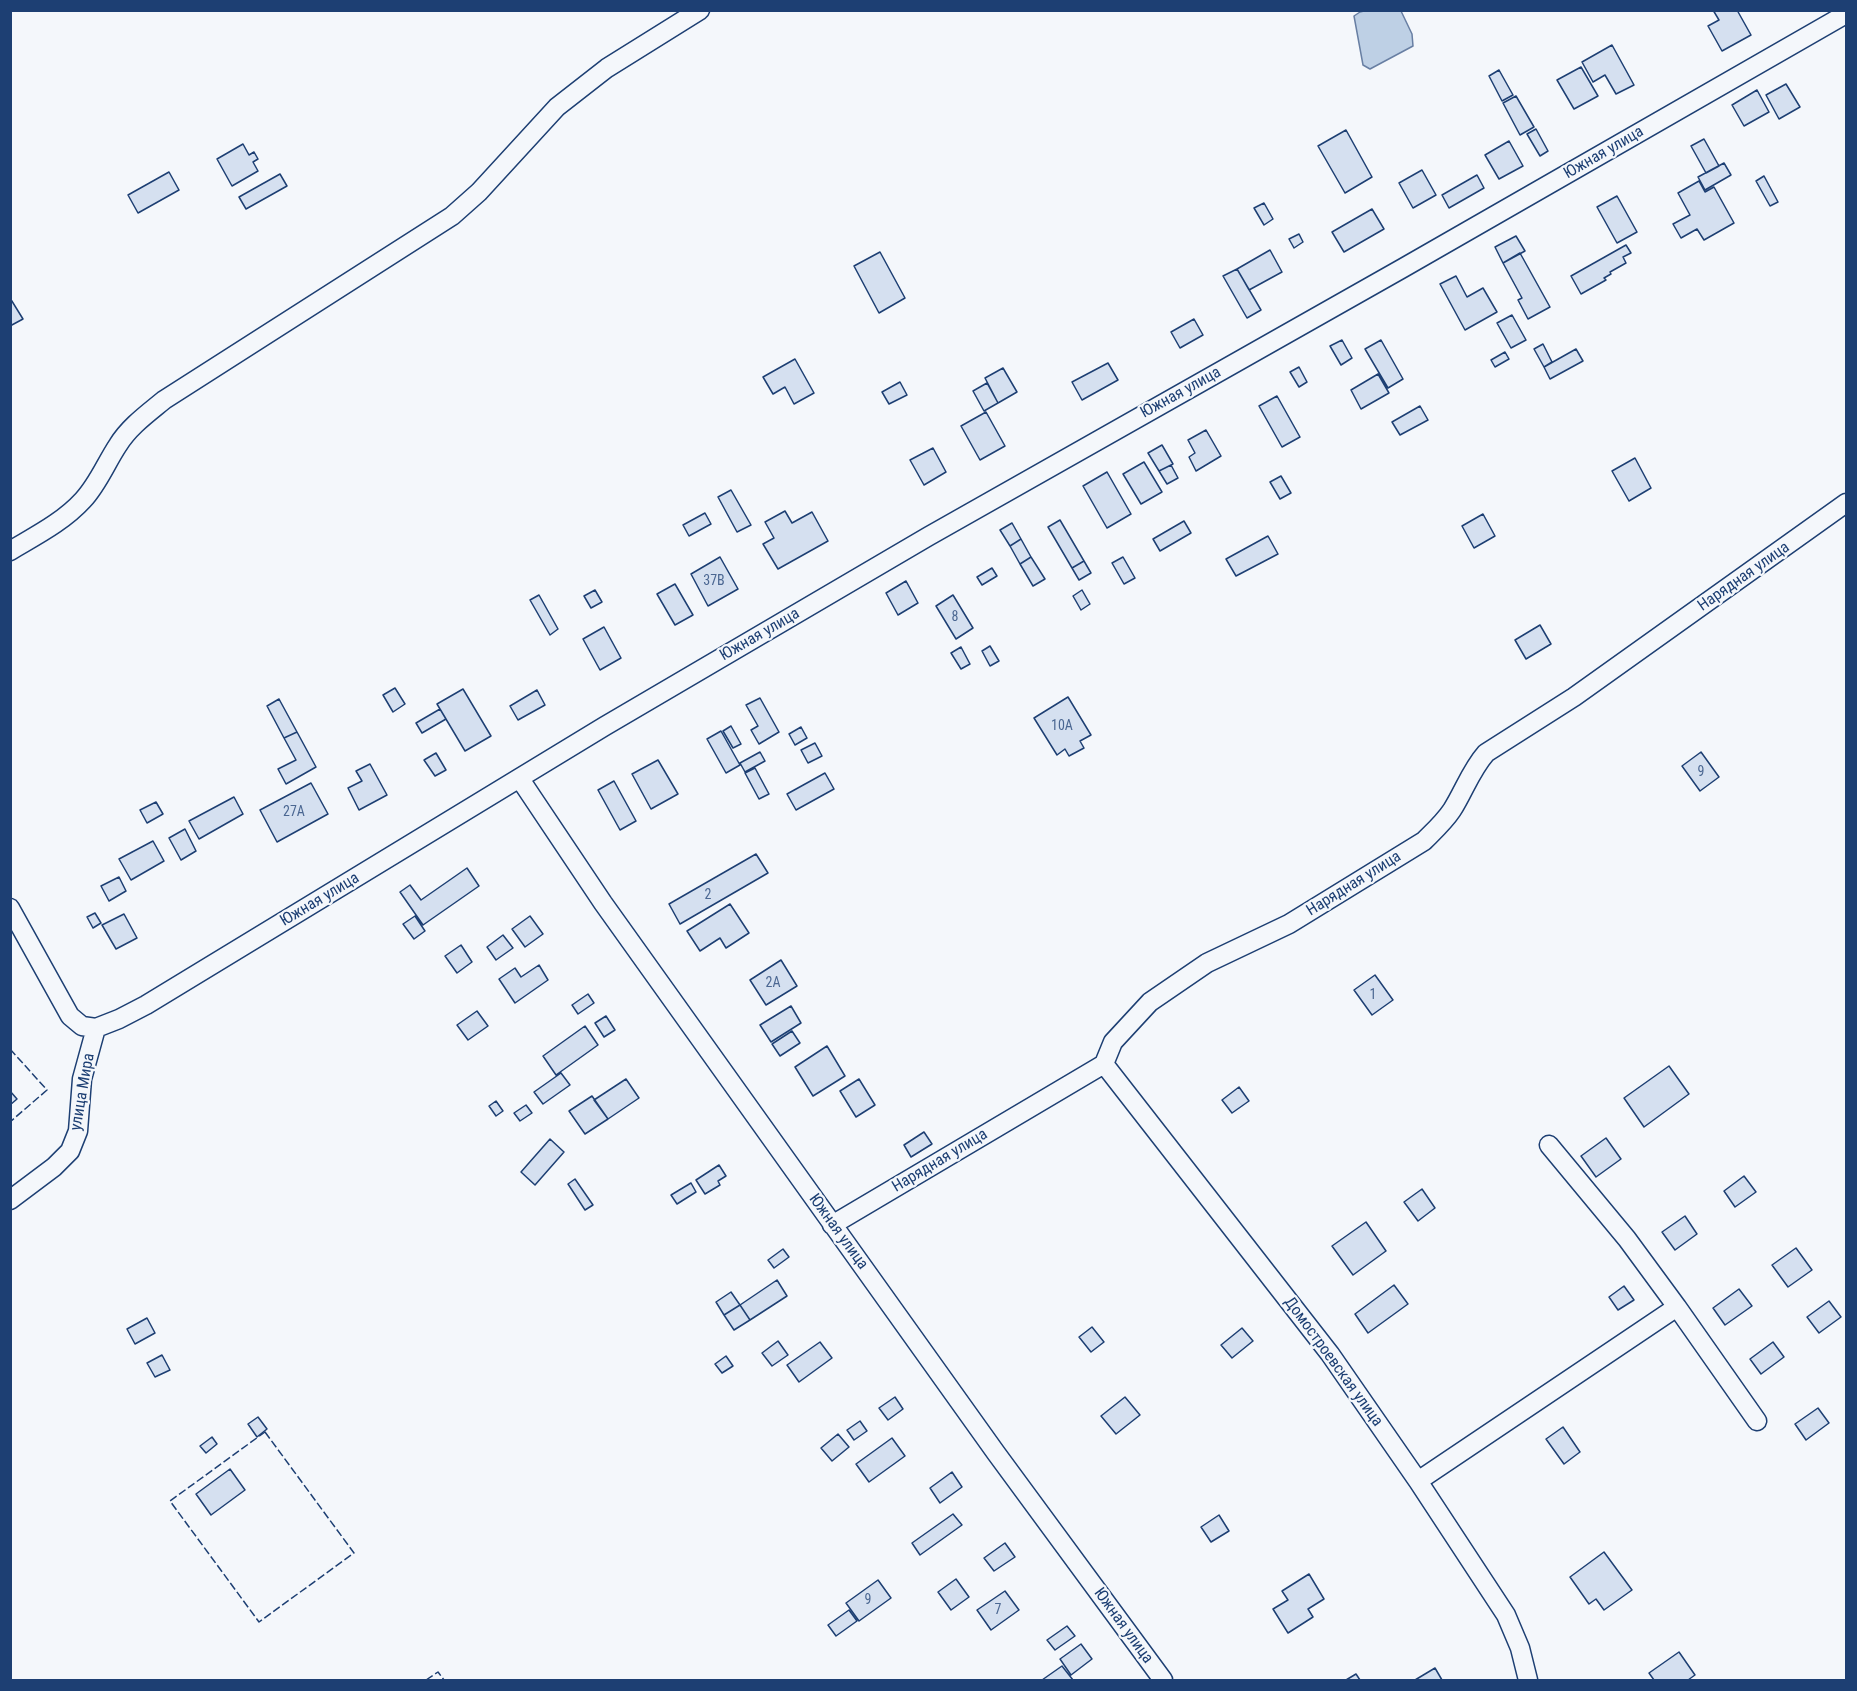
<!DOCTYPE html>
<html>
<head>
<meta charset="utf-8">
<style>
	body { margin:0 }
	#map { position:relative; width:1857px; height:1691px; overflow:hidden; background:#f4f7fb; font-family:"Roboto Condensed",sans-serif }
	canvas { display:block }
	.frame { position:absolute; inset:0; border:12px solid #1d3f73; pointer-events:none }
</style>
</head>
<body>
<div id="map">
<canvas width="1857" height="1691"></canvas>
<div class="frame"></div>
</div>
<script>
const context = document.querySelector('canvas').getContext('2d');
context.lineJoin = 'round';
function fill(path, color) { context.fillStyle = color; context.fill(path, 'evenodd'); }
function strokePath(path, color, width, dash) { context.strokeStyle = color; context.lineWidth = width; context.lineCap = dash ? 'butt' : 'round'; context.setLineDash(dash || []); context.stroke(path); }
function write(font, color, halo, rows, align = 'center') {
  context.font = font + ' "Roboto Condensed",sans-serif'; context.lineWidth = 4.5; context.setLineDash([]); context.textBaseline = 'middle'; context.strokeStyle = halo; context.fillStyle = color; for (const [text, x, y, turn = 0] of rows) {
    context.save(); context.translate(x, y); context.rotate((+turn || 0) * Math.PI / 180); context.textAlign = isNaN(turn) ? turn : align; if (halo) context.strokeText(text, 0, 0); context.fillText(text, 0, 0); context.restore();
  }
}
const water = new Path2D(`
	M1368 10 1401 11 1412 34 1413 46 1370 69 1363 65 1354 16 1360 12Z`);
const building = new Path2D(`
	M1713 10H1737L1751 35 1722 51 1708 26 1719 20Z
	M1612 45 1634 85 1616 94 1605 75 1593 82 1582 62Z
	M1581 67 1598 96 1574 109 1557 80Z
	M1499 70 1513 95 1502 101 1489 76Z
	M1786 84 1800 107 1779 119 1766 95Z
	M1757 90 1769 112 1744 126 1732 105Z
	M1516 96 1534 127 1520 135 1503 103Z
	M1536 129 1548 151 1540 156 1527 134Z
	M1346 130 1372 177 1345 193 1318 146Z
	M1704 139 1719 166 1706 173 1691 146Z
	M1509 141 1523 166 1499 179 1485 155Z
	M243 144 249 155 254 152 258 159 253 162 258 171 232 186 217 159Z
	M1724 163 1731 175 1705 190 1698 177Z
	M1422 170 1436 195 1413 208 1399 183Z
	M169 172 179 190 138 213 128 195Z
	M280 174 287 186 246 209 239 197Z
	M1477 175 1484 188 1449 208 1442 195Z
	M1764 176 1778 202 1770 206 1756 181Z
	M1699 181 1705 192 1714 187 1734 223 1704 240 1697 229 1681 238 1673 224 1690 215 1678 193Z
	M1617 196 1637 232 1617 243 1597 207Z
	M1264 203 1273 219 1264 225 1254 208Z
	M1372 209 1384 229 1344 252 1332 232Z
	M1299 234 1303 242 1294 248 1289 239Z
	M1516 236 1525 251 1503 263 1495 247Z
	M1626 245 1631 253 1623 257 1626 263 1610 272 1611 274 1604 278 1606 280 1581 294 1571 276Z
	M1270 250 1282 272 1249 290 1237 269Z
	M880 252 905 298 879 313 854 266Z
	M1520 253 1550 307 1528 319 1518 300 1522 298 1503 263Z
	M1237 269 1261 310 1247 318 1223 276Z
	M1456 276 1467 297 1483 288 1497 312 1465 330 1440 284Z
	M10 298 23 319 10 326Z
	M1512 315 1526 340 1511 348 1497 323Z
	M1194 319 1203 335 1180 348 1171 332Z
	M1342 340 1352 358 1341 365 1330 346Z
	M1381 340 1403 379 1388 388 1365 349Z
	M1543 344 1552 362 1544 367 1534 349Z
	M1576 349 1583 361 1550 379 1544 367Z
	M1505 352 1509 359 1495 367 1491 360Z
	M795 359 814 393 794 404 785 387 773 394 763 377Z
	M1108 363 1118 380 1082 400 1072 382Z
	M1299 367 1307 382 1299 387 1290 372Z
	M1003 368 1017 392 998 403 985 378Z
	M1378 374 1389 393 1361 409 1351 390Z
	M900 382 907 395 889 404 882 392Z
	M987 383 998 403 984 411 973 391Z
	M1277 396 1300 437 1282 447 1259 406Z
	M1420 406 1428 420 1400 435 1392 422Z
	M986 412 1005 446 980 460 961 426Z
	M1206 430 1221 456 1196 471 1189 457 1195 453 1188 440Z
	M1162 445 1173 464 1159 471 1148 453Z
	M933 448 946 472 924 485 910 460Z
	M1635 458 1651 488 1629 501 1612 471Z
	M1144 462 1162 492 1141 504 1123 474Z
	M1171 465 1178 478 1167 484 1159 471Z
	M1107 472 1131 514 1107 528 1083 486Z
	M1281 476 1291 493 1280 499 1270 482Z
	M731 490 751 525 737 532 718 497Z
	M785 511 792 523 812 512 828 541 778 569 763 544 774 538 765 522Z
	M705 513 711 524 689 536 683 525Z
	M1483 514 1495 536 1474 548 1462 526Z
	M1060 520 1084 561 1072 568 1048 527Z
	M1184 521 1191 533 1160 551 1153 539Z
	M1012 523 1021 539 1010 546 1000 530Z
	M1268 536 1278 554 1236 576 1226 559Z
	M1021 539 1031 557 1020 564 1010 546Z
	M720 557 738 589 708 606 691 574Z
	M1031 557 1045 579 1033 586 1020 564Z
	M1123 557 1135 578 1124 584 1112 563Z
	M1084 561 1091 573 1079 580 1072 568Z
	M992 568 997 576 982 585 977 577Z
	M906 581 918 603 898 615 886 593Z
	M675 584 693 615 675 625 657 594Z
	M595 590 602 602 591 608 584 596Z
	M1082 590 1090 604 1081 610 1073 596Z
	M539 595 558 629 550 635 530 600Z
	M953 595 973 628 956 639 936 606Z
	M1540 625 1551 644 1526 659 1515 640Z
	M604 627 621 658 600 670 583 639Z
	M990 646 999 661 990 666 982 651Z
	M961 647 970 664 961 669 951 653Z
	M395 688 405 704 393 712 383 695Z
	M463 689 491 736 465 751 437 704Z
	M537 690 545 705 518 720 510 706Z
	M1068 697 1091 735 1080 741 1084 748 1069 756 1065 749 1057 755 1034 718Z
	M760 698 779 732 759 744 751 730 758 726 746 705Z
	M279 699 297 732 284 738 267 706Z
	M440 709 446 719 422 733 416 723Z
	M731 726 741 744 733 748 723 731Z
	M801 727 807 738 795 745 789 734Z
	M721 731 740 765 726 773 707 739Z
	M297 732 316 767 286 784 278 769 296 760 284 738Z
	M815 743 822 756 808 763 801 750Z
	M760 752 765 761 745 772 740 763Z
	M1701 752 1719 777 1700 791 1682 766Z
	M436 753 446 770 435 776 424 760Z
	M658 760 678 794 651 809 632 774Z
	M370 764 387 795 359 810 348 788 362 781 356 771Z
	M755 768 769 794 759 799 745 773Z
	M825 773 834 789 796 810 787 794Z
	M614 781 636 821 620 830 598 790Z
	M311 783 328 814 277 842 260 810Z
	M234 797 243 814 199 839 189 821Z
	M156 802 163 814 147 823 140 810Z
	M185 829 196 851 181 860 169 838Z
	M153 841 164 861 131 880 119 859Z
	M756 854 768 873 680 924 669 904Z
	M467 868 479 886 423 925 400 892 410 885 421 900Z
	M119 877 126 891 109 901 101 886Z
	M730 904 749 933 726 948 720 938 700 951 687 931Z
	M95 913 101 923 93 928 87 917Z
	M124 914 137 938 116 949 102 925Z
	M415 916 425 931 414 939 403 924Z
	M530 916 543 934 525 947 512 929Z
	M503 935 513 948 496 960 487 947Z
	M461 945 472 962 457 973 445 956Z
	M781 960 797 986 766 1005 750 980Z
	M539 965 548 980 515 1003 499 979 515 968 521 977Z
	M1375 975 1393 1000 1372 1015 1354 990Z
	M588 994 594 1003 578 1014 572 1005Z
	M791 1006 801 1023 771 1042 760 1025Z
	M477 1011 488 1026 468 1040 457 1025Z
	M606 1016 615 1030 604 1037 595 1023Z
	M585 1026 598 1045 556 1075 543 1056Z
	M792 1031 800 1043 780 1056 772 1044Z
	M827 1046 845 1076 813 1096 795 1067Z
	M1669 1066 1689 1094 1644 1127 1624 1098Z
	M561 1073 570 1085 543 1104 534 1092Z
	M626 1079 639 1098 608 1119 594 1100Z
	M859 1079 875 1105 856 1117 840 1091Z
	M1239 1087 1249 1101 1232 1113 1222 1100Z
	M10 1091 17 1099 10 1105Z
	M592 1096 608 1119 585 1134 569 1111Z
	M496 1101 503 1111 496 1116 489 1106Z
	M526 1105 532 1113 520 1121 514 1113Z
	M924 1132 932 1144 911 1157 904 1145Z
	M1606 1138 1621 1159 1596 1177 1581 1156Z
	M550 1139 564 1152 535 1185 521 1172Z
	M719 1165 726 1176 718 1181 720 1185 705 1194 696 1180Z
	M1744 1176 1756 1192 1735 1207 1724 1191Z
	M575 1179 593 1205 585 1210 568 1184Z
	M691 1183 696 1192 677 1204 671 1195Z
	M1422 1189 1435 1208 1418 1221 1404 1202Z
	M1685 1216 1697 1234 1675 1250 1662 1232Z
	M1366 1222 1386 1251 1353 1275 1332 1246Z
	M1796 1248 1812 1270 1788 1287 1772 1265Z
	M783 1249 789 1257 774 1268 768 1260Z
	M777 1280 787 1296 750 1320 740 1305Z
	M1394 1285 1408 1304 1368 1333 1355 1314Z
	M1624 1286 1634 1300 1618 1310 1609 1297Z
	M1739 1289 1752 1306 1725 1325 1713 1308Z
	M731 1292 740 1305 724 1315 716 1302Z
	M1829 1301 1841 1317 1819 1333 1807 1317Z
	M740 1305 750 1320 734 1330 724 1315Z
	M147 1318 155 1333 135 1344 127 1329Z
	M1092 1327 1104 1342 1091 1352 1079 1337Z
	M1242 1328 1253 1341 1232 1358 1221 1345Z
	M778 1341 788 1355 772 1366 762 1353Z
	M820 1342 832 1358 799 1382 787 1365Z
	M1773 1342 1784 1357 1761 1374 1750 1359Z
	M162 1355 170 1370 155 1377 147 1363Z
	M726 1356 733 1366 722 1373 715 1364Z
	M895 1397 903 1409 888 1420 879 1408Z
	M1125 1397 1140 1415 1116 1434 1101 1416Z
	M1818 1408 1829 1423 1806 1440 1795 1424Z
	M258 1417 267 1429 257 1437 248 1424Z
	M860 1421 867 1431 854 1440 847 1430Z
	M1563 1427 1580 1452 1564 1464 1546 1439Z
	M838 1434 849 1447 832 1461 821 1448Z
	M212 1437 217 1444 206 1453 200 1446Z
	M892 1438 905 1456 869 1482 856 1464Z
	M230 1469 245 1490 211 1515 196 1494Z
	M952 1472 962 1487 940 1503 930 1488Z
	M953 1514 962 1525 920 1555 912 1543Z
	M1219 1515 1229 1531 1211 1542 1201 1527Z
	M1005 1543 1015 1557 994 1571 984 1558Z
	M1604 1552 1632 1590 1604 1610 1596 1599 1589 1604 1570 1577Z
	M1309 1574 1324 1599 1308 1609 1313 1617 1288 1633 1273 1609 1288 1600 1282 1591Z
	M956 1579 969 1597 951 1610 938 1592Z
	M878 1580 891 1598 859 1621 846 1603Z
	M1005 1591 1019 1610 991 1630 977 1610Z
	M849 1610 857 1621 836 1636 828 1625Z
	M1067 1626 1075 1636 1055 1650 1047 1640Z
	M1081 1644 1092 1659 1071 1675 1060 1659Z
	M1679 1652 1695 1675 1688 1680H1654L1649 1673Z
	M1062 1666 1073 1680H1042Z
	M1435 1668 1442 1680H1415Z
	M1356 1674 1360 1680H1346Z`);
const street = new Path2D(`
	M10 551C35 536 63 522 83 500 98 484 106 463 118 445 129 427 147 414 164 400L452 216 479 192 557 107 607 68 700 10
	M520 779 603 903 996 1453 1163 1680
	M10 908 70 1016 82 1026 96 1028
	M96 1028 119 1019 146 1005 605 726 929 536 1403 268 1846 14
	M1104 1064 1330 1354 1418 1481 1506 1615 1520 1648 1528 1680
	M1549 1145 1627 1239 1677 1307 1757 1421
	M10 1200 54 1167 70 1151 78 1131 82 1079 96 1028
	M832 1225 1104 1064 1113 1042 1150 1002 1207 963 1289 924 1424 841C1434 831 1444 822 1452 810 1464 791 1471 770 1486 753L1574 697 1846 503
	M1418 1481 1677 1307`);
const fence = new Path2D(`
	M10 1049 47 1090 10 1122
	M265 1432 354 1553 259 1622 170 1501Z
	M426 1680 438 1672 444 1680`);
const numberNames = [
	["37В",714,581],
	["8",955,617],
	["10А",1062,726],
	["9",1701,772],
	["27А",294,812],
	["2",708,895],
	["2А",773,983],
	["1",1373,995],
	["9",868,1600],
	["7",998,1610]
];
const streetNames = [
	["Южная улица",1604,153,-30],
	["Южная улица",1181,393,-29],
	["Нарядная улица",1744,577,-35],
	["Южная улица",760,635,-30],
	["Нарядная улица",1354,884,-32],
	["Южная улица",320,900,-31],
	["улица Мира",83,1092,-80],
	["Нарядная улица",940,1161,-31],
	["Южная улица",838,1232,54],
	["Домостроевская улица",1333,1362,54],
	["Южная улица",1123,1626,54]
];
fill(water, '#bed0e5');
strokePath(water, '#687fa3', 1.5);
fill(building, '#d5e0f0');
strokePath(building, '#1d3f73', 1.5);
strokePath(street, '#1d3f73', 21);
strokePath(street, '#f4f7fb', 18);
strokePath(fence, '#1d3f73', 1.5, [8, 3]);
write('14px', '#4b6792', null, numberNames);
write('16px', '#1d3f73', '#f4f7fb', streetNames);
</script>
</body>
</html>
